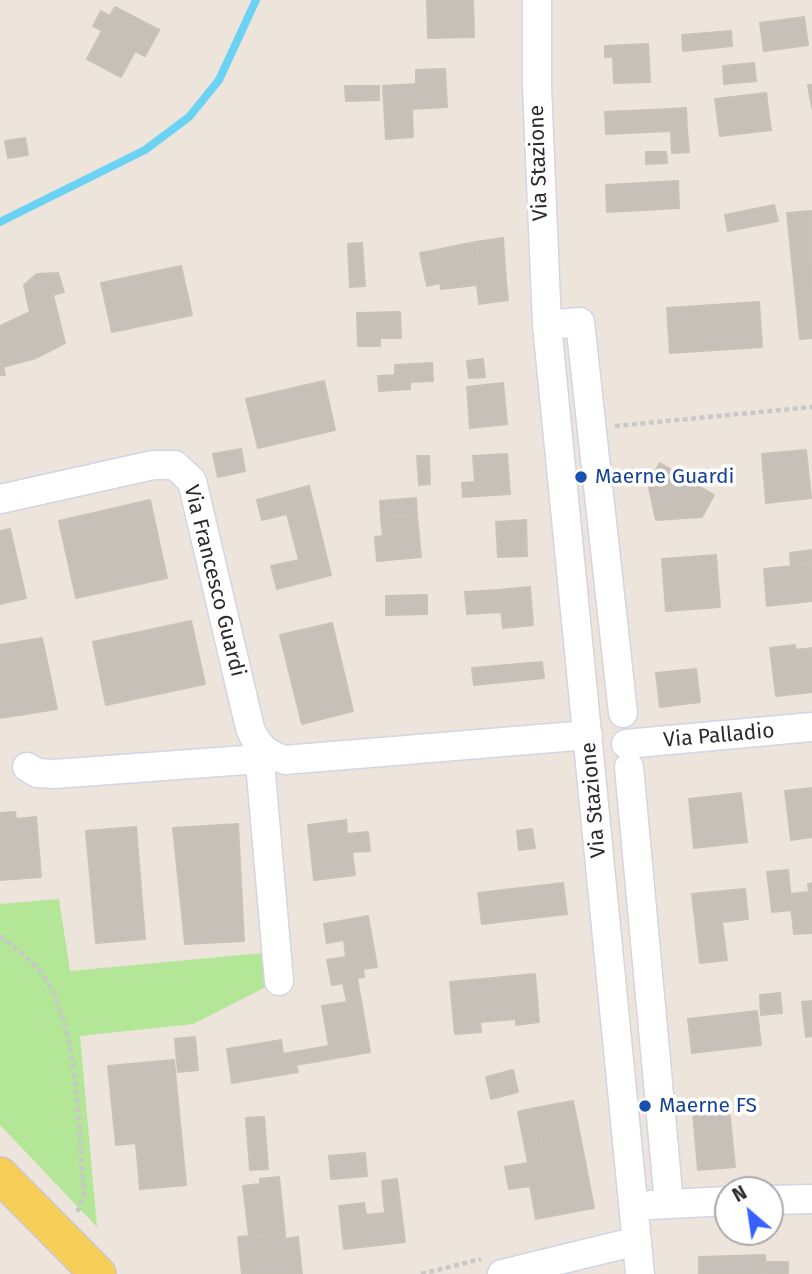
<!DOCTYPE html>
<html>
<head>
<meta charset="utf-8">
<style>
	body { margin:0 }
	#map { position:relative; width:812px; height:1274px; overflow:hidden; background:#ede5dc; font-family:"Fira Sans",sans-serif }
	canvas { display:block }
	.north { position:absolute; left:714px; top:1176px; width:70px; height:70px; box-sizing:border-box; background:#fff; border:2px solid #aaa; border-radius:50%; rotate:331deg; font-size:19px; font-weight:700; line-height:28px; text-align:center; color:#2b2b2b }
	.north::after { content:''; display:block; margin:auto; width:24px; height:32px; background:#3761ff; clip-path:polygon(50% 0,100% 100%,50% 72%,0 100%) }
</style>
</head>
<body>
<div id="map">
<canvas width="812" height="1274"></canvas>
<div class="north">N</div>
</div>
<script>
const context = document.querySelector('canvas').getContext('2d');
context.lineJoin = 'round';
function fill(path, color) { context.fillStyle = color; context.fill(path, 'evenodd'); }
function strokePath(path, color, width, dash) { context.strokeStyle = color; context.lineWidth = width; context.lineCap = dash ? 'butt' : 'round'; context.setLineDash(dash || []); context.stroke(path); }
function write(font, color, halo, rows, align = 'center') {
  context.font = font + ' "Fira Sans",sans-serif'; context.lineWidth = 7; context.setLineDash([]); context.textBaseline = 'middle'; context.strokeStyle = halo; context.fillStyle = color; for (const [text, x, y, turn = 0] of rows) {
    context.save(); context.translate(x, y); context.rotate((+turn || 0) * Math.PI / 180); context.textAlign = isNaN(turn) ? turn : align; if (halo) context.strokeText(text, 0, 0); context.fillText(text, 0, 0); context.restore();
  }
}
const green = new Path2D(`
	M59 899 70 971 263 953 266 987 193 1024 80 1036 97 1227 0 1125V904Z`);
const stream = new Path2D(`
	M0 222 145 150 189 117 219 80 256 0`);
const building = new Path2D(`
	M427 0H473L474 37 428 38Z
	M115 7 159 30 145 56 135 51 121 77 87 59 102 31 93 26 101 11 110 16Z
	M804 17 808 45 764 51 760 23Z
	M731 31 732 46 683 51 682 35Z
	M648 44 650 82 614 83 613 57H605V46Z
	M754 63 756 81 724 84 723 66Z
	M445 69 447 107 412 109 413 137 386 139 383 86 416 84V70Z
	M808 85H812V108Z
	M345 86H379V100L346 101Z
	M766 93 771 130 720 136 715 99Z
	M686 108 687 130 671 131 670 109Z
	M670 109 671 131 606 134 605 112Z
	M687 130 689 152 672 153 671 131Z
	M25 138 28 155 8 158 5 141Z
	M646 152H666L667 163 646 164Z
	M678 181 679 208 607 212 606 185Z
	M774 205 778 221 728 231 725 215Z
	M811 211 812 338 800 339 787 213Z
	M503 238 506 282 500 283 496 255 478 257 476 242Z
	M476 242 478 257 496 255 500 283 506 282 508 300 479 304 477 285 441 289 437 258 466 254 465 244Z
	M362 243 365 286 350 287 348 244Z
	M465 244 466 254 437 258 436 250Z
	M436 250 440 283 427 286 420 253Z
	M181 266 192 315 112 332 101 283Z
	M58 273 64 292 53 295 65 343 36 358 3 367 5 375H0V326L30 312 24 285 37 274Z
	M759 302 762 347 670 353 667 308Z
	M400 312 401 338H380V346H358L357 313Z
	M483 359 485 377 469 378 467 361Z
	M432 363 433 381 410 382V389L379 391 378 376 395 375V365Z
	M324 381 335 430 258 448 246 399Z
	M503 383 507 424 470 428 467 387Z
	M241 449 245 471 218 477 213 454Z
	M806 450 811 498 766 503 762 454Z
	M507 454 510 494 463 497 462 483 475 482 473 456Z
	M417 456H429L430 484 419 485Z
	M660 463 714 495 702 517 656 520 648 483Z
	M309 486 331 575 277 589 271 566 299 560 287 514 262 520 257 500Z
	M416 498 417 516 381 518 380 501Z
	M150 500 167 578 76 598 59 521Z
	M417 516 421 557 377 561 375 537 383 536 381 518Z
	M526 520 527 556 498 557 496 522Z
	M10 529 26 598 0 604V531Z
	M812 550V564L791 566 790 553Z
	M716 555 720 607 666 611 662 559Z
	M812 564V601L767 606 764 569Z
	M530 587 533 625 503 628 499 590Z
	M499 590 501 612 467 614 465 592Z
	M427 595V614L386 615V596Z
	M191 621 205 684 106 705 93 642Z
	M332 623 353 711 302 724 280 635Z
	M42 638 57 709 0 718V645Z
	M795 645 796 650 812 648V692L776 696 770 648Z
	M542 662 544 678 474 685 472 668Z
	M696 669 700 702 660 707 656 673Z
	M812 788V837L791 840 785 791Z
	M741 793 747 842 694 848 689 799Z
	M15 812 16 819 36 817 41 877 0 880V813Z
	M346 820 347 834 368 832 370 851 352 852 355 875 314 880 308 825Z
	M238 824 244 941 185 944 173 828Z
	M136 827 145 939 96 943 86 831Z
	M532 829 535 848 519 850 517 831Z
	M788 870 792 910 772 912 767 872Z
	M563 883 567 914 482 924 478 893Z
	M812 883V933L794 934 790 894 809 892 808 884Z
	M745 889 748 919 722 922 727 960 700 963 692 894Z
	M368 916 377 967 363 969 364 977 357 978 370 1052 296 1065 298 1072 232 1083 227 1049 281 1040 283 1054 329 1046 322 1006 347 1002 343 983 332 985 327 960 346 957 344 940 327 943 324 924Z
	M535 974 539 1022 516 1025V1019L480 1022 481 1032 455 1034 450 982Z
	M780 993 782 1013 761 1015 760 995Z
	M812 1001V1036L806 1037 802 1002Z
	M757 1011 761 1045 692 1053 688 1019Z
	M195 1037 198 1070 178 1072 175 1039Z
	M174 1060 186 1185 140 1189 136 1143 116 1145 108 1066Z
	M513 1070 518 1092 491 1099 486 1077Z
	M573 1101 583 1151 567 1154 577 1211 536 1219 530 1186 509 1189 505 1167 545 1160 535 1108Z
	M535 1108 545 1160 528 1163 518 1112Z
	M729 1109 735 1167 698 1170 693 1112Z
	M264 1117 268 1169 250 1170 246 1118Z
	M583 1151 594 1208 577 1211 567 1154Z
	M365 1153 367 1176 331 1179 329 1156Z
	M279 1177 285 1233 249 1236 243 1186 260 1184V1179Z
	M397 1179 405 1242 344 1249 339 1206 364 1203 366 1215 385 1213 382 1181Z
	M285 1233V1239L298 1237 302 1274H242L238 1237Z
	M765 1255 766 1274H699V1257Z
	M765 1262H788V1274H766Z`);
const path = new Path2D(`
	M615 426 812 407
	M0 936C12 946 26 956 37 968 80 1016 78 1131 84 1195L77 1213
	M421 1274 481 1259`);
const minor = new Path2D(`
	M537 0V86L547 325 640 1274
	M547 325 580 322 623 713
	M0 499 153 465H175L192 481 250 728C257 746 266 754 285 760L588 735
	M626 744 812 727
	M263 751 261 774 279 981
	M27 767 37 773 54 774 246 760 263 751
	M629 767 669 1203
	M770 1200 812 1199
	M650 1205 728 1201
	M502 1274 637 1241`);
const major = new Path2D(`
	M0 1175 98 1274`);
const markers = [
	[581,477,7,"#1a4fb4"],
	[645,1106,7,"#1a4fb4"]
];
const streetNames = [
	["Via Stazione",539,163,-92],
	["Via Francesco Guardi",214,581,76],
	["Via Palladio",719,736,-5],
	["Via Stazione",594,800,-95]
];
const transitNames = [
	["Maerne Guardi",595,477],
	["Maerne FS",659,1106]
];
fill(green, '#b3e696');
strokePath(stream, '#6bd2f3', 8);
fill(building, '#c6c0b8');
strokePath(building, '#c9c2b6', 2);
strokePath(minor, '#d1d5e4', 31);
strokePath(major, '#c8c8c8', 38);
strokePath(path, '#c8c8c8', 4.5, [5, 3.5]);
strokePath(minor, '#fff', 28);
strokePath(major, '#f6ce58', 35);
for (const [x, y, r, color] of markers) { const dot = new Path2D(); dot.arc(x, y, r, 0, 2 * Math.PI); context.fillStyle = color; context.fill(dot); strokePath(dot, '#fff', 2.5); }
write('21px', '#2b2b2b', '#fff', streetNames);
write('21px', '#164399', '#fff', transitNames, 'left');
</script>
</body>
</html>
